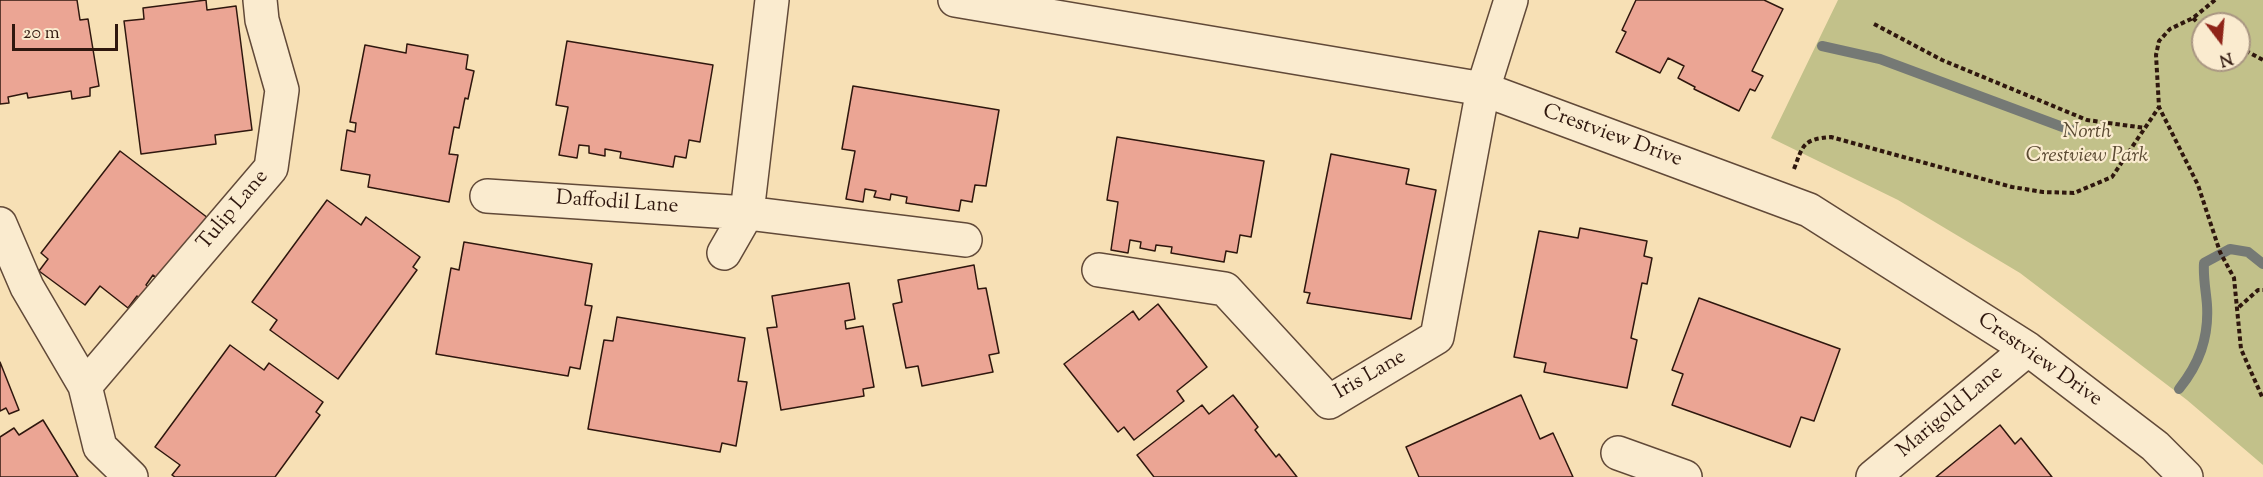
<!DOCTYPE html>
<html>
<head>
<meta charset="utf-8">
<style>
	body { margin:0 }
	#map { position:relative; width:2263px; height:477px; overflow:hidden; background:#f7e0b5; font-family:"Sorts Mill Goudy",serif }
	canvas { display:block }
	.north { position:absolute; left:2191px; top:12px; width:60px; height:60px; box-sizing:border-box; background:#faebcf; border:2px solid #a99682; border-radius:50%; rotate:164deg; font-size:16px; font-weight:700; line-height:24px; text-align:center; color:#2f170e }
	.north::after { content:''; display:block; margin:auto; width:21px; height:27px; background:#8f2418; clip-path:polygon(50% 0,100% 100%,50% 72%,0 100%) }
	.scale { position:absolute; left:12px; top:24px; width:106px; height:27px; box-sizing:border-box; border:3px solid #2f170e; border-top:0; padding-left:8px; font-size:18px; line-height:21px; white-space:nowrap; color:#2f170e; -webkit-text-stroke:4px #faebcf; paint-order:stroke }
</style>
</head>
<body>
<div id="map">
<canvas width="2263" height="477"></canvas>
<div class="north">N</div>
<div class="scale">20 m</div>
</div>
<script>
const context = document.querySelector('canvas').getContext('2d');
context.lineJoin = 'round';
function fill(path, color) { context.fillStyle = color; context.fill(path, 'evenodd'); }
function strokePath(path, color, width, dash) { context.strokeStyle = color; context.lineWidth = width; context.lineCap = dash ? 'butt' : 'round'; context.setLineDash(dash || []); context.stroke(path); }
function write(font, color, halo, rows, align = 'center') {
  context.font = font + ' "Sorts Mill Goudy",serif'; context.lineWidth = 4.5; context.setLineDash([]); context.textBaseline = 'middle'; context.strokeStyle = halo; context.fillStyle = color; for (const [text, x, y, turn = 0] of rows) {
    context.save(); context.translate(x, y); context.rotate((+turn || 0) * Math.PI / 180); context.textAlign = isNaN(turn) ? turn : align; if (halo) context.strokeText(text, 0, 0); context.fillText(text, 0, 0); context.restore();
  }
}
const green = new Path2D(`
	M1838 0H2263V465L2187 400 2020 273 1898 200 1771 138ZM2203 24H2239V60H2203Z`);
const stream = new Path2D(`
	M1822 46 1880 59 2076 132
	M2179 389C2199 364 2209 338 2207 305 2206 291 2203 278 2204 263L2230 249 2248 252 2263 264`);
const building = new Path2D(`
	M0 0H77L80 20 88 19 99 86 90 88V96L72 99 71 91 28 98 27 93 8 97 9 103 0 104Z
	M206 0 207 10 236 6 252 130 215 135 216 144 141 154 124 21 144 19 143 8Z
	M1636 0H1764L1783 9 1752 71 1763 76 1755 91 1750 89 1739 111 1694 89 1695 87 1678 78 1684 66 1668 58 1660 73 1616 52 1626 32 1622 30Z
	M567 41 713 65 700 142 689 140 686 158 675 156 673 167 620 158 621 152 605 149V156L589 153V146L579 145 577 158 559 155 568 107 556 105Z
	M407 44 468 55 466 69 474 71 468 99 465 98 459 128 454 127 449 154 458 155 449 202 368 187 370 175 341 170 347 130 355 132 356 123 350 122 365 45 406 53Z
	M853 86 999 110 986 186 975 185 972 202 961 200 959 211 906 203 907 197 891 194 890 200 874 197 876 191 865 189 863 202 846 199 855 151 842 149Z
	M1117 137 1264 161 1251 237 1240 235 1237 253 1226 251 1224 262 1171 253 1172 247 1156 245 1155 251 1140 248 1141 242 1130 240 1128 253 1111 250 1118 202 1107 200Z
	M120 151 208 218 157 278 153 275 146 285 150 288 142 300 137 296 128 308 100 286 85 305 39 271 48 259 41 253Z
	M1331 154 1409 169 1406 184 1436 190 1411 319 1307 303 1310 293 1304 292Z
	M327 200 361 225 366 217 420 257 413 267 417 270 338 379 270 330 277 320 252 302Z
	M1580 228 1647 241 1644 256 1652 258 1647 284 1642 283 1631 338 1637 340 1627 388 1544 372 1546 363 1514 357 1539 231 1578 238Z
	M464 242 592 264 585 305 592 306 580 369 570 367 568 376 436 354 451 268 459 270Z
	M974 265 978 289 986 288 999 353 989 355 993 372 922 386 918 366 906 368 893 304 902 302 898 280Z
	M849 283 855 319 845 321 846 329 863 326 874 387 863 389 864 396 781 410 767 328 777 327 772 296Z
	M1699 298 1840 349 1814 421 1801 417 1790 447 1672 405 1683 374 1672 370Z
	M1158 304 1207 367 1177 391 1184 401 1134 440 1124 427 1118 432 1064 364 1133 311 1139 320Z
	M617 317 745 338 738 381 747 382 736 446 722 443 720 452 588 429 604 340 613 341Z
	M230 345 264 370 269 363 323 402 316 412 320 415 275 477H175L172 475 180 465 155 447Z
	M0 362 19 410 9 414 6 408 0 411Z
	M1233 395 1258 427 1255 430 1276 457 1279 454 1297 477H1154L1137 455 1202 405 1209 414Z
	M1521 395 1540 439 1553 433 1573 477H1419L1406 447Z
	M43 420 78 477H0V437L14 428 19 435Z
	M2000 425 2015 444 2021 438 2052 477H1936Z`);
const path = new Path2D(`
	M2215 0 2193 18 2170 29 2159 41 2156 55 2159 107 2198 185 2220 252 2234 278 2241 349 2263 399
	M2193 18 2203 28
	M1874 24 1942 60 2087 120 2145 128
	M2239 47 2263 60
	M1794 169C1803 145 1803 139 1831 137L2012 187 2043 192 2074 193 2112 177 2159 107
	M2239 307 2258 290H2263`);
const minor = new Path2D(`
	M955 0 1483 89 1809 210 2028 349 2155 446 2186 477
	M487 196 747 213 965 240
	M0 224 27 287 85 386
	M724 253 747 213 772 0
	M1099 270 1225 289 1329 402 1437 337 1483 89 1511 0
	M1618 453 1685 477
	M131 477 100 447 85 386 271 168 282 90 262 20 260 0
	M1873 477 2028 349`);
const parkNames = [
	["North",2087,133],
	["Crestview Park",2087,157]
];
const streetNames = [
	["Crestview Drive",1612,137,20],
	["Daffodil Lane",617,204,4],
	["Tulip Lane",234,211,-50],
	["Crestview Drive",2039,361,35],
	["Iris Lane",1371,376,-30],
	["Marigold Lane",1951,413,-40]
];
fill(green, '#c2c18a');
strokePath(stream, '#757975', 10);
fill(building, '#eba594');
strokePath(building, '#2f170e', 1.5);
strokePath(minor, '#614938', 36);
strokePath(path, '#2f170e', 4, [4.5, 3]);
strokePath(minor, '#faebcf', 33);
write('italic 21px', '#5b4a33', '#faebcf', parkNames);
write('21px', '#2f170e', '#faebcf', streetNames);
</script>
</body>
</html>
